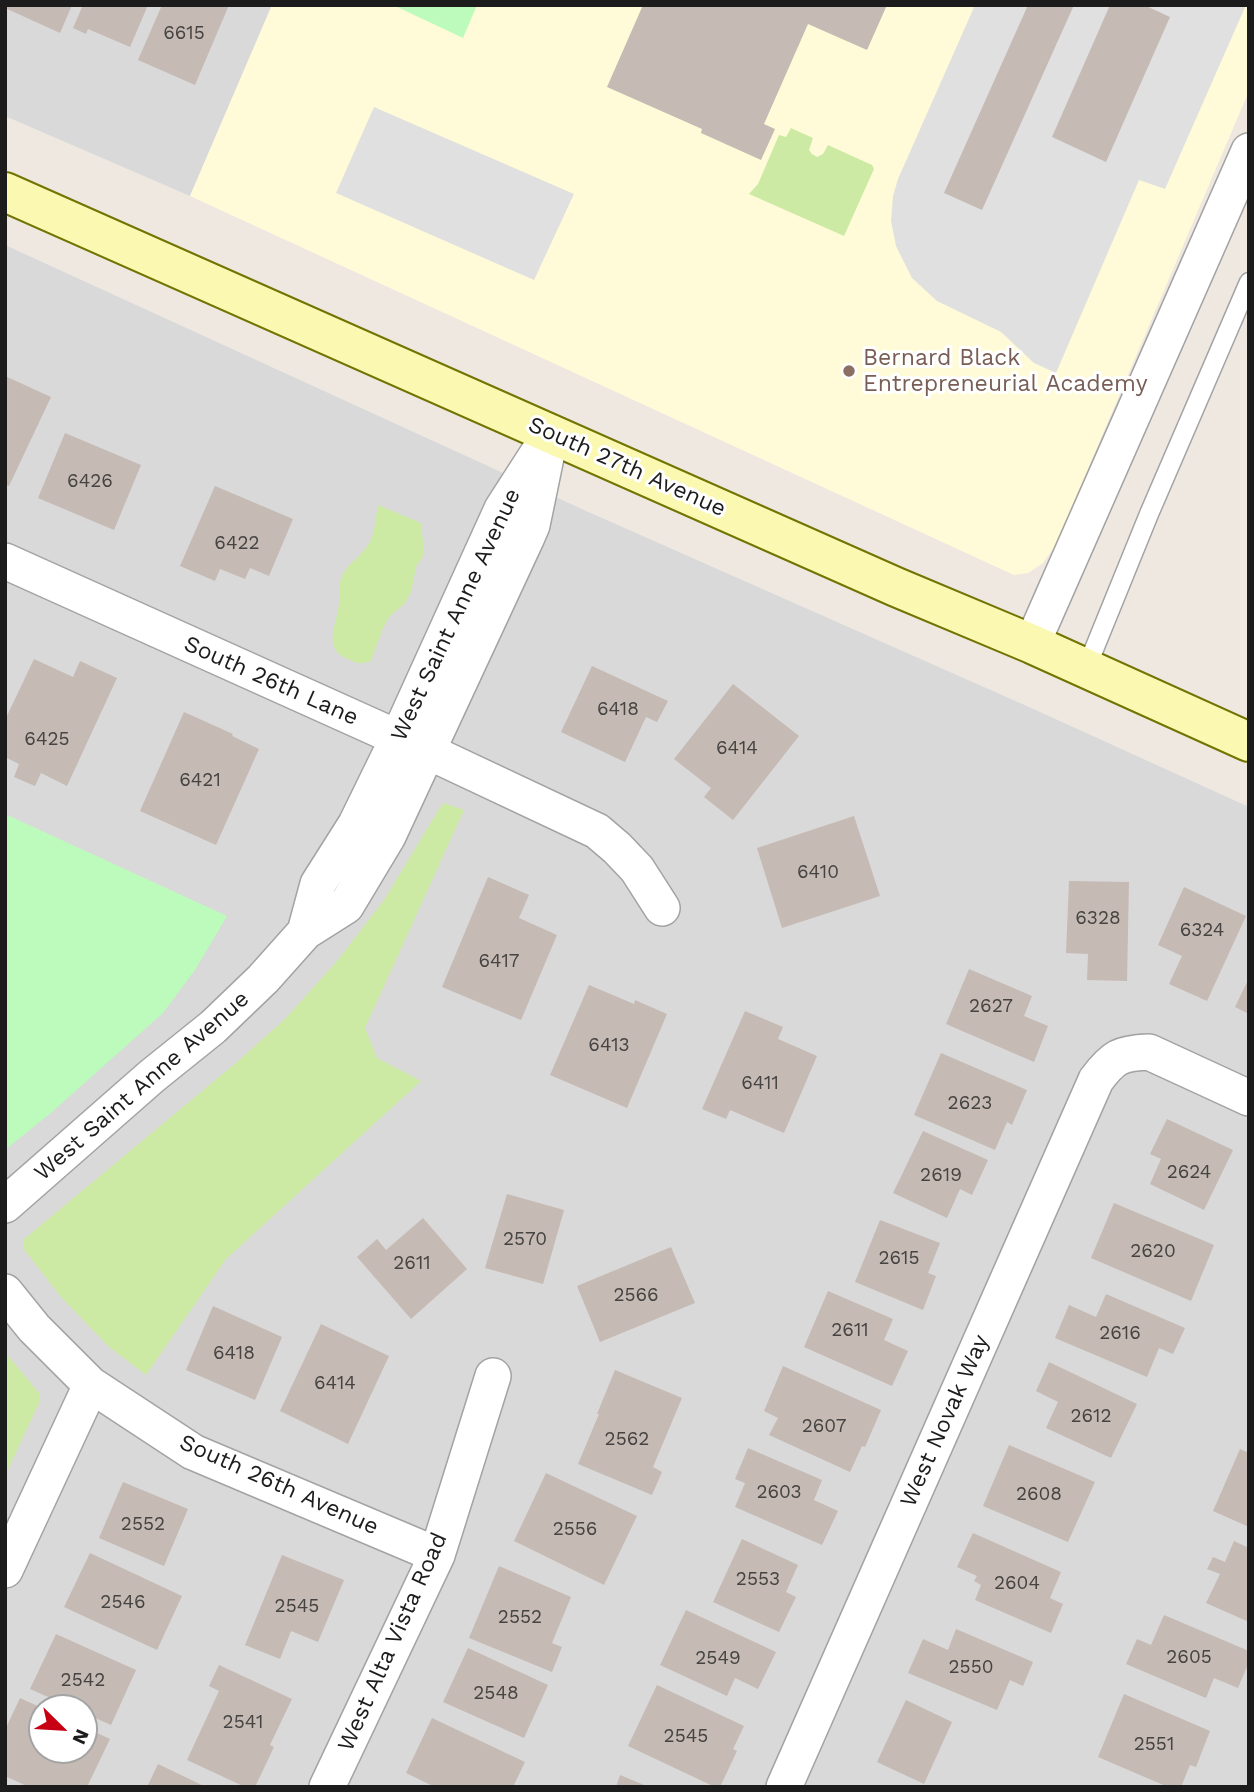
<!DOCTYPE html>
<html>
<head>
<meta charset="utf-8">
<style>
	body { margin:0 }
	#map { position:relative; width:1254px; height:1792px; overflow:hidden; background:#eee8e1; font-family:"Work Sans",sans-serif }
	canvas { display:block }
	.frame { position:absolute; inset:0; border:7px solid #1c1c1c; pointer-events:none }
	.north { position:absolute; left:28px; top:1694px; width:70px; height:70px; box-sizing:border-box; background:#fff; border:2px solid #a4a4a4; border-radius:50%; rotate:114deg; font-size:19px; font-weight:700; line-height:28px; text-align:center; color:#1c1c1c }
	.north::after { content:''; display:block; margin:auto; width:24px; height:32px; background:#c70013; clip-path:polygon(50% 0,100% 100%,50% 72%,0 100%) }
</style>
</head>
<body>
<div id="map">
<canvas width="1254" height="1792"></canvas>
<div class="frame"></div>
<div class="north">N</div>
</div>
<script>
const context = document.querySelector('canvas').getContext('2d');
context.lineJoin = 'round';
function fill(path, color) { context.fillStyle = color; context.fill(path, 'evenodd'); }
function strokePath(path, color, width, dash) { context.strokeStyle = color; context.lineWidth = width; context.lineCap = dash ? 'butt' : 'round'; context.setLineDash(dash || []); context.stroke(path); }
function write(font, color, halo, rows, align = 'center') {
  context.font = font + ' "Work Sans",sans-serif'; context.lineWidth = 6; context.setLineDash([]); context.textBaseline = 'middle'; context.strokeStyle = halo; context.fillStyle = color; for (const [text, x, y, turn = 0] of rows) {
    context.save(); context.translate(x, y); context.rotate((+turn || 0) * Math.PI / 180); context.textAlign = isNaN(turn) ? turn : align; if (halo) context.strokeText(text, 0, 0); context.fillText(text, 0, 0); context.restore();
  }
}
const residential = new Path2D(`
	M5 5H272L190 196 5 116Z
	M5 245 584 510 1029 707 1249 807V1787H5ZM42 1708H84V1750H42Z`);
const education = new Path2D(`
	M272 5H1249V91L1055 546 1043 563 1028 573 1014 575 190 196Z`);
const grass = new Path2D(`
	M791 128 813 138 809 150 812 154 817 157 823 154 828 145 872 165 874 169 844 236 749 194 758 184 779 135 786 137Z
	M378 505 421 523 424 552 422 558 416 567 411 592 405 603 389 617 383 628 371 661C363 664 357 664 350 660 320 649 338 624 339 603 340 594 338 585 342 576 349 561 366 554 372 537 375 527 376 515 378 505Z
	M444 803 464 810 365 1028 377 1058 421 1081 226 1259 146 1375 109 1347 61 1297 23 1248V1240L237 1062 285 1019 337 961 384 900 439 809Z
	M5 1352 39 1393V1403L5 1476Z`);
const park = new Path2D(`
	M393 5H477L463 38Z
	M5 814 227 916 195 970 163 1013 52 1112 5 1150Z`);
const parking = new Path2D(`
	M975 5H1246L1165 189 1139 180 1056 373 1034 363 1001 332 937 301 912 278 896 246 891 221 893 196 898 179Z
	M374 107 574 194 534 280 336 193Z`);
const building = new Path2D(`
	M5 5H72L60 33 5 8Z
	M83 5H148L130 47 88 29 86 34 73 28Z
	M162 5H229L195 85 138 60Z
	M643 5H887L867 50 808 24 764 124 775 129 761 160 701 133 702 129 607 87Z
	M1028 5H1074L982 210 944 193Z
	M1110 5H1144L1170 17 1106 162 1052 137Z
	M5 376 51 397 9 486 5 485Z
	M65 433 141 465 114 530 38 498Z
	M215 486 293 519 269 576 250 568 245 579 220 569 215 581 180 566Z
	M34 659 73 677 80 661 117 678 67 786 41 773 35 786 14 777 19 764 5 757V720Z
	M592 666 668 701 657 722 646 717 625 762 561 732Z
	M733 684 799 736 733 820 704 797 711 788 674 759Z
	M184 712 233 734 232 736 259 749 216 845 140 811Z
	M854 816 880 896 782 928 757 848Z
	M488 877 529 895 519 918 557 935 521 1020 442 987Z
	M1069 881 1129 882 1127 981 1087 980 1088 954 1066 953Z
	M1184 887 1246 916 1207 1001 1169 984 1182 956 1158 945Z
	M969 969 1032 996 1024 1016 1048 1026 1034 1062 946 1024Z
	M1249 978V1014L1235 1007Z
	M589 985 634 1004 635 1000 667 1014 627 1108 550 1075Z
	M745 1011 783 1027 778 1039 817 1056 784 1133 730 1110 726 1119 702 1109Z
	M941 1053 1027 1090 1012 1125 1007 1122 995 1150 914 1115Z
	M1167 1119 1233 1150 1204 1210 1150 1184 1161 1159 1150 1154Z
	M923 1131 988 1160 972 1195 960 1189 947 1218 893 1193Z
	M507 1194 564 1210 543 1284 485 1268Z
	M1114 1203 1214 1245 1191 1301 1091 1258Z
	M423 1218 467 1269 411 1319 357 1257 377 1239 386 1250Z
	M880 1220 940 1243 928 1273 936 1276 923 1310 855 1282Z
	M671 1247 695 1303 600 1342 577 1286Z
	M828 1291 893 1319 884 1340 908 1351 892 1386 804 1347Z
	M1106 1294 1185 1328 1173 1354 1159 1348 1147 1377 1055 1338 1069 1305 1096 1317Z
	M213 1306 282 1337 255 1400 186 1370Z
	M321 1324 389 1356 348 1444 280 1411Z
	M1049 1362 1137 1404 1111 1458 1046 1428 1058 1402 1036 1391Z
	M783 1366 881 1410 865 1447 862 1446 850 1472 769 1435 778 1418 764 1411Z
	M615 1370 682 1398 653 1467 662 1472 652 1495 578 1464 599 1414H597Z
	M1009 1445 1095 1482 1068 1542 983 1506Z
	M748 1448 822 1480 814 1500 838 1511 822 1545 735 1507 745 1483 735 1479Z
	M1240 1449 1249 1453V1527L1213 1511Z
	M546 1473 637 1516 604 1585 514 1541Z
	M123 1482 188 1509 164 1566 99 1538Z
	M973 1533 1061 1572 1050 1598 1063 1604 1051 1633 975 1600 981 1585 974 1581 977 1576 957 1567Z
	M742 1539 798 1565 786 1592 796 1597 779 1632 713 1602Z
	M1234 1541 1249 1548V1622L1206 1603 1220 1574 1207 1569 1213 1557 1225 1562Z
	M90 1553 182 1596 157 1650 64 1607Z
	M282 1555 344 1580 318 1642 291 1631 280 1659 245 1645Z
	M499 1566 571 1597 552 1643 562 1647 552 1672 469 1638Z
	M686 1610 776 1652 758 1689 735 1678 727 1696 660 1665Z
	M1164 1615 1249 1651V1662L1238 1688 1214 1678 1206 1698 1126 1664 1137 1639 1151 1645Z
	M956 1629 1033 1662 1023 1686 1010 1680 997 1710 908 1673 923 1639 948 1650Z
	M56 1634 136 1670 111 1725 84 1713V1708H73L30 1689Z
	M468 1648 548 1685 524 1738 443 1702Z
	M219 1665 292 1699 270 1745 274 1747 255 1787H245L187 1760 219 1691 209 1686Z
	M657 1685 744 1726 733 1749 737 1751 720 1787H715L628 1746Z
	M1124 1694 1210 1731 1196 1767 1190 1765 1181 1787H1168L1098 1757Z
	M20 1698 42 1708V1750H84V1727L110 1739 87 1787H29L5 1776V1730Z
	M906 1700 952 1722 924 1784 877 1762Z
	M432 1718 525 1762 513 1787H435L406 1773Z
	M158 1764 206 1787H147Z
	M620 1775 649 1787H616Z`);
const lane = new Path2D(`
	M1086 669 1149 514 1249 282`);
const street = new Path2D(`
	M5 561 427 751 597 831 617 848 637 869 662 908
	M1032 644 1249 151
	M305 932 318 884 356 824 398 738 502 509 540 450
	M5 1205 152 1076 213 1027 263 979 305 932 346 906 388 836 526 539 532 525 551 433
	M5 1292 34 1328 91 1385 193 1452 437 1555
	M5 1570 91 1385
	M327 1787 437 1555 493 1376
	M784 1787 1096 1080C1113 1057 1120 1053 1149 1052L1249 1098`);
const secondary = new Path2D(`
	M5 192 896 587 1032 644 1249 742`);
const markers = [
	[849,371,7,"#8d6e63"]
];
const numberNames = [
	["6615",184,33],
	["6426",90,481],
	["6422",237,543],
	["6418",618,709],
	["6425",47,739],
	["6414",737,748],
	["6421",200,780],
	["6410",818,872],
	["6328",1098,918],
	["6324",1202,930],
	["6417",499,961],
	["2627",991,1006],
	["6413",609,1045],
	["6411",760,1083],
	["2623",970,1103],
	["2624",1189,1172],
	["2619",941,1175],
	["2570",525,1239],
	["2620",1153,1251],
	["2615",899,1258],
	["2611",412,1263],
	["2566",636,1295],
	["2611",850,1330],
	["2616",1120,1333],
	["6418",234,1353],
	["6414",335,1383],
	["2612",1091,1416],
	["2607",824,1426],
	["2562",627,1439],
	["2603",779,1492],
	["2608",1039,1494],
	["2552",143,1524],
	["2556",575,1529],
	["2553",758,1579],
	["2604",1017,1583],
	["2546",123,1602],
	["2545",297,1606],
	["2552",520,1617],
	["2605",1189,1657],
	["2549",718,1658],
	["2550",971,1667],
	["2542",83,1680],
	["2548",496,1693],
	["2541",243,1722],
	["2545",686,1736],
	["2551",1154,1744]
];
const educationNames = [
	["Bernard Black",863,358],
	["Entrepreneurial Academy",863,384]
];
const streetNames = [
	["South 27th Avenue",627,467,24],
	["West Saint Anne Avenue",456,615,-65],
	["South 26th Lane",271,681,24],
	["West Saint Anne Avenue",142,1086,-41],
	["West Novak Way",945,1421,-66],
	["South 26th Avenue",279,1485,24],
	["West Alta Vista Road",393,1642,-66]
];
fill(residential, '#dad9d9');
fill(education, '#fffbd8');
fill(grass, '#cdeaa4');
fill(park, '#bcfbbb');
fill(parking, '#e0e0e0');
fill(building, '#c5bab4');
strokePath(lane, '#a3a3a3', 21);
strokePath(street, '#a3a3a3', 38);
strokePath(secondary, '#727402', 42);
strokePath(lane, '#fff', 18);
strokePath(street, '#fff', 35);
strokePath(secondary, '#fbf8b1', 38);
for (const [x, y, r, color] of markers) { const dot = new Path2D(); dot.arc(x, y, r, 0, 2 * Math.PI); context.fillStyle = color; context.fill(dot); strokePath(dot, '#fff', 2.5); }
write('19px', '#464442', null, numberNames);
write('23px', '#785e54', '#fff', educationNames, 'left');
write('23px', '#1c1c1c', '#fff', streetNames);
</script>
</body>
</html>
